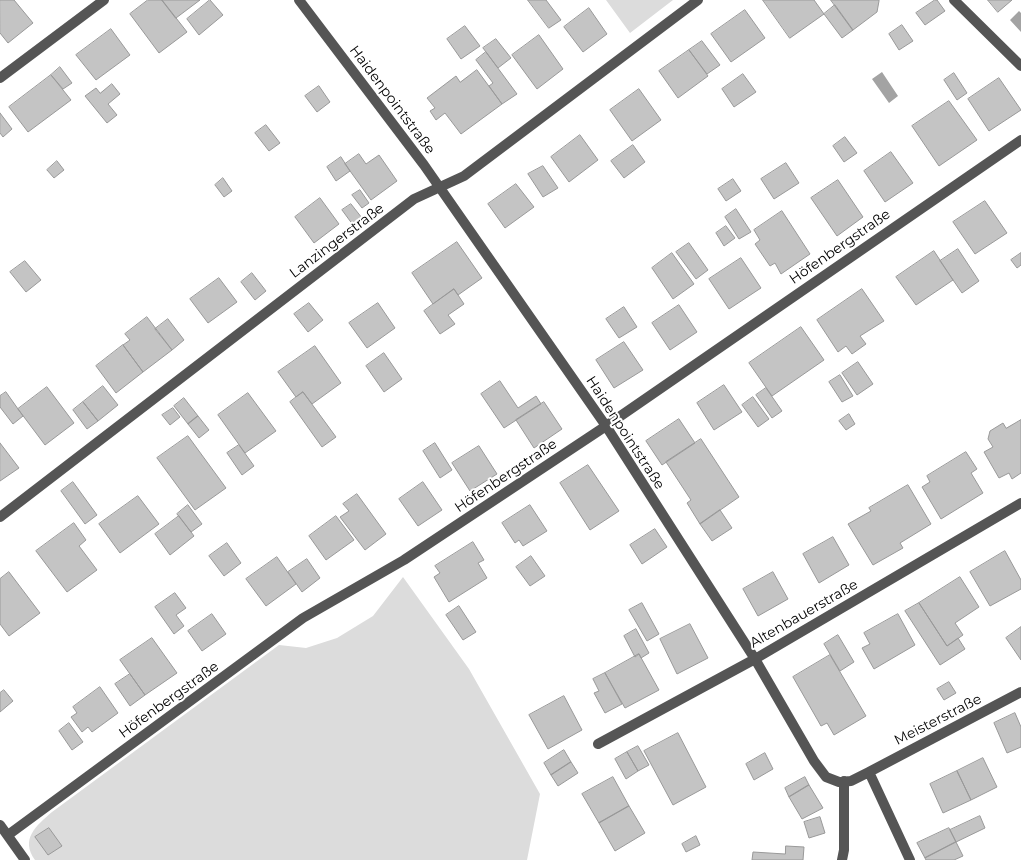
<!DOCTYPE html>
<html>
<head>
<meta charset="utf-8">
<style>
	body { margin:0 }
	canvas { display:block; background:#fff }
</style>
</head>
<body>
<canvas width="1021" height="860"></canvas>
<script>
const context = document.querySelector('canvas').getContext('2d');
context.lineJoin = 'round';
function fill(path, color) { context.fillStyle = color; context.fill(path, 'evenodd'); }
function strokePath(path, color, width, dash) { context.strokeStyle = color; context.lineWidth = width; context.lineCap = dash ? 'butt' : 'round'; context.setLineDash(dash || []); context.stroke(path); }
function write(font, color, halo, rows, align = 'center') {
  context.font = font + ' Montserrat,sans-serif'; context.lineWidth = 4; context.setLineDash([]); context.textBaseline = 'middle'; context.strokeStyle = halo; context.fillStyle = color; for (const [text, x, y, turn = 0] of rows) {
    context.save(); context.translate(x, y); context.rotate((+turn || 0) * Math.PI / 180); context.textAlign = isNaN(turn) ? turn : align; if (halo) context.strokeText(text, 0, 0); context.fillText(text, 0, 0); context.restore();
  }
}
const green = new Path2D(`
	M606 0H673L630 33Z
	M403 577 469 669 540 794 527 860H35C20 839 36 826 52 812L279 645 306 648 337 638 373 616Z`);
const water = new Path2D(`
	M1019 11 1021 13V32L1010 20Z
	M882 72 898 96 889 103 872 79Z`);
const building = new Path2D(`
	M0 0H14L33 23 8 43 0 33Z
	M148 0H162L187 32 159 53 130 14Z
	M162 0H200L176 18Z
	M210 0 223 15 199 35 187 19Z
	M528 0H546L561 20 549 28Z
	M763 0H814L824 14 790 38Z
	M831 0H879V1L877 12 853 30Z
	M935 0H937L945 11 925 25 916 13Z
	M988 0H1012L998 12Z
	M835 5 853 30 842 38 824 14Z
	M589 8 607 34 583 52 564 27Z
	M745 10 765 38 731 62 711 34Z
	M902 25 913 41 899 50 889 34Z
	M465 26 480 46 461 59 447 39Z
	M111 29 130 55 96 80 76 55Z
	M539 35 563 69 537 89 512 55Z
	M496 39 511 58 498 68 483 48Z
	M702 41 720 65 707 74 689 50Z
	M689 50 708 76 678 98 659 71Z
	M486 52 517 94 502 104 489 86 493 83 476 60Z
	M60 67 72 83 63 89 51 75Z
	M477 70 502 104 461 134 445 113 436 120 430 111 435 108 427 98 456 76 460 82Z
	M954 73 967 93 957 100 944 80Z
	M743 74 756 92 734 107 722 89Z
	M51 75 71 100 28 132 9 107Z
	M999 78 1021 110 989 131 968 99Z
	M112 84 120 94 108 104 117 115 107 123 85 96 96 88 100 93Z
	M319 86 330 102 317 112 305 96Z
	M639 89 661 120 632 141 610 110Z
	M949 101 977 140 939 166 912 126Z
	M0 113 12 129 3 137 0 133Z
	M266 125 280 143 269 151 255 133Z
	M580 135 598 160 569 182 551 157Z
	M845 137 857 153 844 162 833 146Z
	M633 145 645 162 624 178 611 161Z
	M891 152 913 183 885 202 864 171Z
	M359 154 366 164 379 155 397 181 371 200 345 164Z
	M341 157 350 171 336 181 327 167Z
	M57 161 64 170 54 178 47 170Z
	M786 163 799 183 774 199 761 179Z
	M543 166 558 188 543 197 528 174Z
	M223 178 232 191 224 197 215 185Z
	M733 179 741 191 726 201 718 189Z
	M838 180 863 217 837 236 811 198Z
	M516 184 534 207 505 228 488 204Z
	M360 190 369 203 362 208 352 195Z
	M320 198 339 224 314 243 295 217Z
	M985 201 1007 233 975 254 953 222Z
	M351 204 362 218 353 225 342 210Z
	M736 209 751 232 739 239 725 217Z
	M782 211 810 254 781 274 775 263 770 266 755 244 760 240 754 230Z
	M726 226 735 238 724 246 716 233Z
	M457 242 482 278 458 295 454 289 433 304 412 273Z
	M689 243 708 270 696 279 676 252Z
	M958 249 979 281 962 293 940 261Z
	M934 251 953 280 916 305 896 277Z
	M672 253 694 284 673 299 652 268Z
	M1021 253V265L1017 268 1011 260Z
	M741 258 761 288 729 309 709 279Z
	M25 261 41 280 26 292 10 272Z
	M252 273 266 291 255 300 241 282Z
	M219 278 237 302 208 323 190 299Z
	M454 289 464 304 448 315 455 324 440 334 424 311Z
	M862 289 884 321 860 336 866 344 852 354 846 346 838 352 817 320Z
	M309 303 323 320 308 332 294 314Z
	M378 303 395 328 367 348 349 323Z
	M679 305 697 332 670 350 652 323Z
	M624 307 637 327 619 338 606 319Z
	M147 317 172 350 143 372 123 345 130 340 125 334Z
	M168 319 184 340 172 350 155 329Z
	M801 327 824 360 772 396 749 363Z
	M624 342 643 370 614 388 596 360Z
	M123 345 143 372 116 393 96 366Z
	M315 346 341 383 312 404 303 392 296 397 278 372Z
	M384 353 402 379 384 392 366 366Z
	M858 362 873 384 857 395 842 373Z
	M840 375 853 396 842 402 829 382Z
	M500 381 518 408 536 396 541 404 504 428 481 394Z
	M724 385 742 412 714 430 697 403Z
	M103 386 118 405 98 421 83 402Z
	M47 387 74 423 45 445 18 409Z
	M766 388 782 411 772 418 756 395Z
	M6 392 23 416 13 424 0 407V396Z
	M303 392 336 437 322 447 290 402Z
	M248 393 276 431 245 453 218 415Z
	M753 397 769 419 758 427 742 405Z
	M184 398 198 416 188 424 174 406Z
	M83 402 98 421 87 429 73 410Z
	M544 402 562 429 534 448 516 420Z
	M173 408 180 417 170 425 162 415Z
	M849 414 855 424 846 430 839 421Z
	M198 416 209 430 199 438 188 424Z
	M679 419 695 443 662 465 646 441Z
	M1021 420V473L1012 479 1009 473 999 478 984 452 993 447 988 439 990 431 1003 423 1006 428Z
	M188 436 226 488 195 510 157 458Z
	M701 439 739 497 700 524 687 503 691 500 666 462Z
	M0 443 19 468 0 481Z
	M435 443 452 470 440 478 423 451Z
	M239 445 254 466 242 475 227 453Z
	M479 446 497 474 470 491 452 463Z
	M966 452 977 469 971 473 983 493 941 519 922 487 930 482 927 476Z
	M588 465 619 511 590 530 560 483Z
	M73 482 97 515 85 524 61 491Z
	M423 482 442 510 418 526 399 499Z
	M908 485 931 524 900 543 903 548 873 565 848 524 871 511 869 508Z
	M357 494 386 534 365 550 340 517 349 511 343 504Z
	M138 496 159 524 120 553 99 524Z
	M188 505 202 524 191 532 177 514Z
	M530 505 547 531 523 546 519 540 515 543 502 523Z
	M720 510 732 528 712 541 700 524Z
	M179 516 194 536 170 555 155 534Z
	M336 516 354 540 326 560 309 536Z
	M74 523 86 540 79 546 97 570 67 592 36 551Z
	M655 529 667 547 642 564 630 545Z
	M833 537 849 565 819 583 803 554Z
	M473 542 484 560 478 563 487 578 449 602 434 577 440 573 435 566Z
	M227 543 241 563 224 576 209 556Z
	M1005 551 1021 580V589L990 606 970 572Z
	M531 556 545 576 530 586 516 567Z
	M277 557 296 584 266 606 246 579Z
	M307 559 320 578 302 592 288 572Z
	M9 572 40 613 9 636 0 624V579Z
	M773 572 788 599 758 616 743 589Z
	M960 577 979 607 955 623 963 635 947 646 919 603Z
	M175 593 186 608 176 615 184 626 174 634 155 607Z
	M642 603 659 634 647 641 629 610Z
	M919 603 947 646 958 638 965 649 940 665 905 611Z
	M459 606 476 632 463 640 446 615Z
	M212 614 226 634 202 651 188 631Z
	M898 614 915 645 874 669 862 648 870 644 864 633Z
	M690 624 708 658 677 674 660 639Z
	M1021 627V660L1006 638Z
	M636 629 649 653 641 658 639 654 635 657 624 636Z
	M838 635 854 662 840 671 824 644Z
	M152 638 177 673 145 695 120 660Z
	M639 654 659 690 625 708 605 673Z
	M830 655 866 716 834 735 827 723 821 726 793 677Z
	M605 673 622 704 605 713 594 693 599 691 593 679Z
	M130 674 145 695 130 706 115 684Z
	M949 682 956 693 944 700 937 689Z
	M100 687 118 713 92 732 88 727 82 732 71 717 77 713 73 707Z
	M4 690 13 701 0 712V693Z
	M564 696 582 730 548 749 529 715Z
	M1015 713 1021 727V747L1007 753 994 723Z
	M69 723 83 742 72 750 59 731Z
	M678 733 706 787 673 805 644 751Z
	M638 746 649 765 638 771 627 752Z
	M564 750 571 762 551 775 544 763Z
	M627 752 638 771 626 779 615 759Z
	M765 753 773 769 754 780 746 764Z
	M983 758 997 787 971 800 957 771Z
	M571 762 578 773 558 786 551 775Z
	M957 771 971 800 943 813 930 784Z
	M613 777 629 806 599 823 582 794Z
	M805 777 809 785 789 797 785 788Z
	M809 785 823 808 802 819 789 797Z
	M629 806 645 833 615 851 599 823Z
	M980 816 985 828 956 842 950 830Z
	M820 817 825 833 809 838 804 822Z
	M49 828 62 846 48 855 35 837Z
	M949 828 956 842 925 858 917 843Z
	M696 836 700 845 686 852 682 844Z
	M956 842 963 856 954 860H926L925 858Z
	M786 846 804 847 803 860H752L753 852 785 854Z`);
const street = new Path2D(`
	M299 0 424 165 606 426 755 659 814 761 826 777 839 782 851 781 869 772 910 860
	M954 0 1021 66
	M0 78 104 0
	M0 517 414 199 464 176 698 0
	M598 744 755 659 1021 503
	M869 772 1021 692
	M0 825 25 860
	M8 835 303 618 404 560 606 426 1021 140
	M842 860 844 850V781`);
const streetNames = [
	["Haidenpointstraße",392,100,53],
	["Lanzingerstraße",337,241,-37],
	["Höfenbergstraße",840,247,-35],
	["Haidenpointstraße",625,433,57],
	["Höfenbergstraße",506,476,-34],
	["Altenbauerstraße",804,614,-30],
	["Höfenbergstraße",169,700,-36],
	["Meisterstraße",938,720,-27]
];
fill(green, '#dcdcdc');
fill(water, '#a3a3a3');
fill(building, '#c4c4c4');
strokePath(building, '#999', 1);
strokePath(street, '#555', 10);
write('14px', '#000', '#fff', streetNames);
</script>
</body>
</html>
